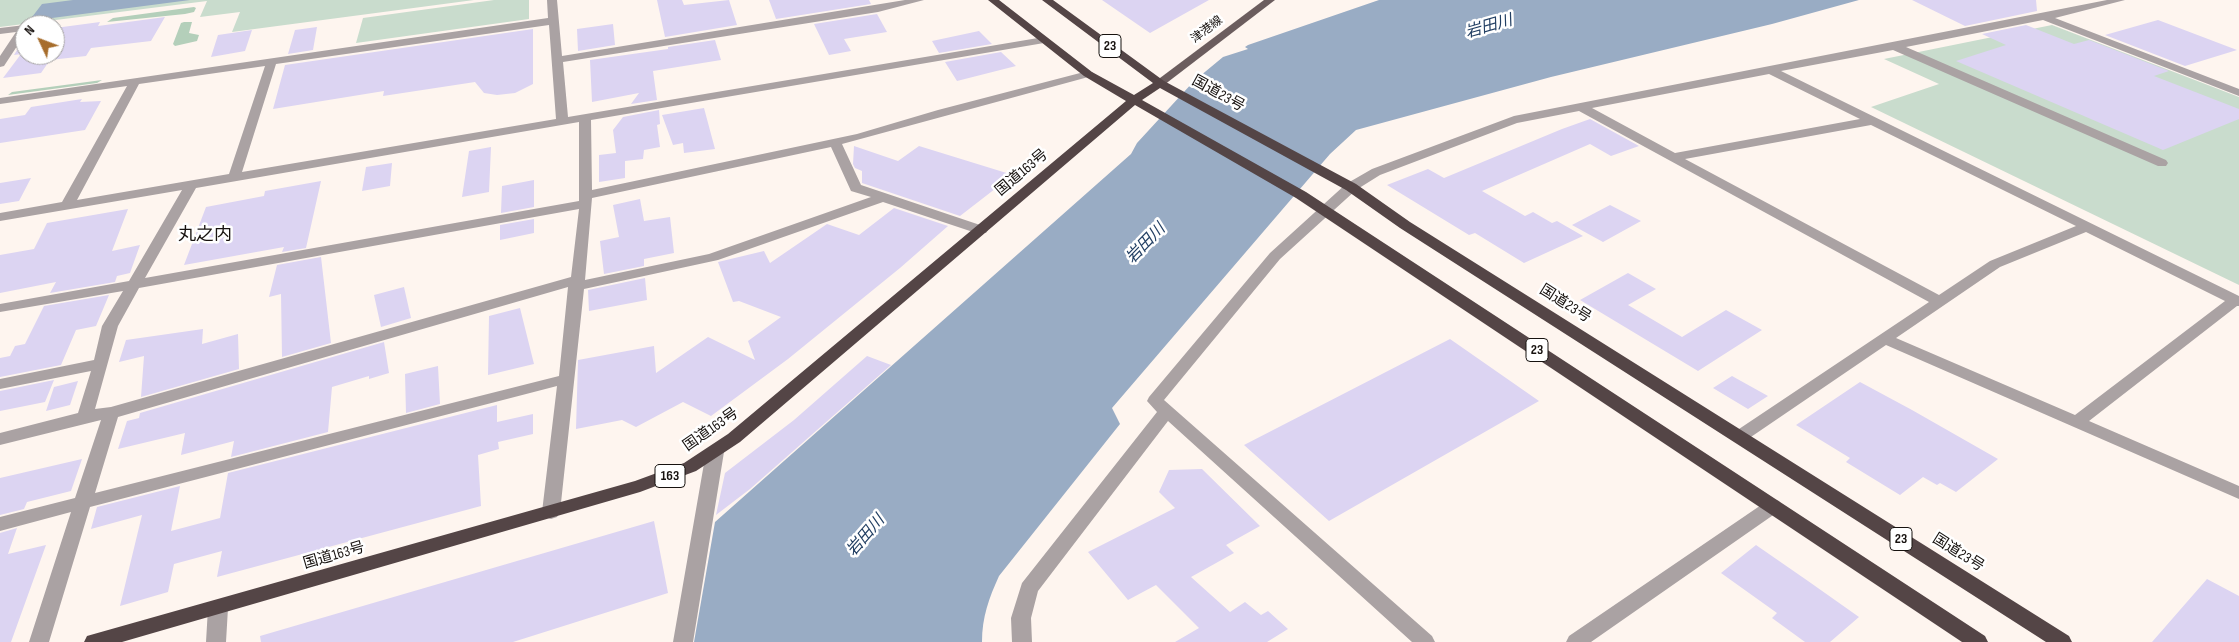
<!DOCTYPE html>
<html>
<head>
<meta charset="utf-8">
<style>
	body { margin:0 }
	#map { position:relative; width:2239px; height:642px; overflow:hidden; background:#fef5ef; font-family:"Sofia Sans Condensed",sans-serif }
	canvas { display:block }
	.north { position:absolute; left:15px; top:15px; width:50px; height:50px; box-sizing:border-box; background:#fff; border:1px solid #a2a09f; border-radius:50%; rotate:313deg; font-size:14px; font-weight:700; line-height:20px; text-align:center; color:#17120f }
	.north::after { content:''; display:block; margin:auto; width:18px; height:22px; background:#a76d2c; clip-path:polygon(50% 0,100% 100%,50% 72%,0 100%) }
</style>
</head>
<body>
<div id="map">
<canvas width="2239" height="642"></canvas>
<div class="north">N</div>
</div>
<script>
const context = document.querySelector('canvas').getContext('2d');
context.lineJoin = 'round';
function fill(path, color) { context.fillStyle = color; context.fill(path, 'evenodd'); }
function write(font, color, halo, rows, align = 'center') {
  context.font = font + ' "Sofia Sans Condensed","Noto Sans JP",sans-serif'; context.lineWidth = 5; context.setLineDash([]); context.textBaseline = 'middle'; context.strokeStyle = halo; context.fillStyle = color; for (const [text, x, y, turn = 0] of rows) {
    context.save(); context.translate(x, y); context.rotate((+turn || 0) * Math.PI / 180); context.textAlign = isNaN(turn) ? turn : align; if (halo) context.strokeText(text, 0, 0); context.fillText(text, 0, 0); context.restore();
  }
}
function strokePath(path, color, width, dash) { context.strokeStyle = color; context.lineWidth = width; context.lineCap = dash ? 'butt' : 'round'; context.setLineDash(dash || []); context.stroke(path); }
const green = new Path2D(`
	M0 0H474L232 32 240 12 200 17 207 1 0 27Z
	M494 0H529V19L356 43 363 18Z
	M2052 25 2239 97V285L1871 107 1939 84 1884 59Z`);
const forest = new Path2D(`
	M194 7 196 8 194 12 185 14 107 22 113 18Z
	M184 22H192L189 33 199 35 197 41 175 46 173 44 181 23Z
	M102 80 97 83 8 95 12 92Z`);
const water = new Path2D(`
	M73 0H190L29 21 42 4Z
	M1379 0H1859L1772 24 1551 77 1356 130 1330 154 1112 408 1120 424 999 576C989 598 982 617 982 642H694L715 522 1131 154 1137 143 1194 81 1223 57 1248 49 1245 47 1248 45Z`);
const building = new Path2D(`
	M657 0H682L684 5 729 0 737 25 665 37Z
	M769 0H869L871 4 776 19Z
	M1102 0H1209L1150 33Z
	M1912 0H2036L2037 11 1965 26Z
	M877 14 887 32 844 39 851 51 829 55 814 24Z
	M165 17 151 41 91 48 86 56 50 60 41 73 3 78 21 54 14 55 25 37V55H55V28L100 22 98 26Z
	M2158 20 2237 50 2185 66 2105 35Z
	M613 24 615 45 578 51 577 29Z
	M2026 25 2074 44 2089 40 2169 71 2154 76 2239 109V119L2163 150 1956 61 2006 45 1982 34Z
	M317 27 313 50 288 54 295 30Z
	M533 29V84L515 93 497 95 484 93 475 82 383 96 384 91 273 109 285 65Z
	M252 30 245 51 211 57 218 35Z
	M979 31 992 44 939 53 932 41Z
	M715 40 721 60 653 71 657 100 631 104 639 93 592 102 590 60 668 49V47Z
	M1001 52 1016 66 957 81 945 62Z
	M82 99 80 102 101 101 85 130 0 143V119L25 115 31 107Z
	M704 108 715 149 684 153 683 143 673 145 662 115Z
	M659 110 660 124 657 125 660 147 644 150 643 159 625 161V178L599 182V155L616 153 613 130 623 117Z
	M1590 119 1639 146 1611 156 1590 144 1482 191 1525 216 1533 212 1552 223 1557 221 1583 236 1524 263 1475 233 1469 235 1387 185 1428 169 1444 178 1562 129Z
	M854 146 898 161 919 146 1013 175 960 216 862 183V171L855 168 853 164Z
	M491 147 489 192 462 197 469 151Z
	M392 163 390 186 362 191 366 167Z
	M31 178 19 201 0 204V183Z
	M534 180V207L501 213 502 186Z
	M321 181 306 248 282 252 284 247 184 265 206 207 264 196 265 191Z
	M640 199 644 221 670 217 674 253 644 259V266L604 274 600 241 619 237 613 205Z
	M1610 205 1641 221 1603 242 1572 225Z
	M894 208 948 226 900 268 788 359 711 416 683 402 636 427 622 420 576 429 578 360 654 346 656 373 708 337 755 360 748 341 781 317 739 301 733 302 718 262 764 251 770 263 827 224 859 235Z
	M128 209 112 251 140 245 130 273 117 276 115 282 50 293 56 282 0 293V255L34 249 47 223Z
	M534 219V233L500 240V225Z
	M321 257 331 343 282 357 281 294 269 297 277 265Z
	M1628 273 1656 289 1628 305 1682 337 1726 310 1762 330 1698 371 1580 300Z
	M645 278 647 300 589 311 588 290Z
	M404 287 411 318 381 327 374 295Z
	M109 295 96 326 76 330 61 365 0 377V358L10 356 15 346 25 344 44 306Z
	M520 308 534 364 488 375 489 316Z
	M203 329 202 344 238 334 239 369 141 397 144 356 119 362 126 340Z
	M1450 339 1539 401 1329 521 1244 445Z
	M384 342 389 373 369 379V376L332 387 328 432 231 457 234 441 181 455 185 433 118 449 127 421 139 418 140 413Z
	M867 356 891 365 750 489 716 515 725 473 794 420Z
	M438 366 440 404 406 413 405 374Z
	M1732 376 1768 396 1748 409 1713 388Z
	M54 380 45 402 0 411V391Z
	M78 381 70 405 46 411 54 387Z
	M1860 382 1912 410 1998 459 1956 492 1940 483 1937 485 1923 477 1900 495 1846 462 1850 458 1796 425Z
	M497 405V422L533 414V434L498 442 499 449 478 455 481 506 217 577 222 551 174 564 168 592 120 606 142 515 91 529 97 507 180 486 171 531 220 518 228 473Z
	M82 459 71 491 27 502 24 509 0 515V478Z
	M1202 469 1260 526 1226 545 1234 553 1191 577 1230 612 1245 602 1261 615 1268 611 1288 629 1267 642H1175L1199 628 1156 585 1128 600 1088 552 1175 508 1159 492 1169 470Z
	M654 521 668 593 513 642H261L260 636Z
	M17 528 8 554 46 545 11 642H0V533Z
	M1756 545 1808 581 1859 617 1830 642H1805L1772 618 1777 613 1721 573Z
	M2207 579 2239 596V642H2152Z`);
const minor = new Path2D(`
	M547 0H557L562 56 905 0H924L878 12 563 62 568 117 1044 37 1049 40 1044 43 591 120 592 190 857 134 938 110 1084 72H1092L1094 74 1092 76 842 144 861 185 986 227 988 230 986 233H976L883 202 718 260 584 289 560 512 557 517 551 519 545 517 542 512 557 386 90 507 49 642H29L71 512 0 531V517L75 498 101 420 0 445V433L78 413 91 371 0 389V379L94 360 102 326 123 291 0 312V304L129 281 182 190 0 221V213L62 202 127 86 0 104V98L548 18ZM549 25 556 119 242 172 276 64ZM265 66 229 174 77 200 139 84ZM579 122V201L145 278 196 188ZM831 147 851 191 871 197 709 254 585 280 592 198ZM579 209 571 277 111 407 95 409 118 326 139 288ZM568 287 559 376 95 493 118 417Z
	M2107 0H2125L2055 18 2239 89V96L2043 20 1906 47 2166 160 2168 163 2166 166H2158L1893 50 1781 71 2239 296V306H2237L2089 421 2239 486V499L1886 345 1745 441H1733L1731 437 1733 433 1929 302 1579 111 1517 123 1380 175 1356 190 1280 259 1164 400 1432 636 1435 642H1412L1168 421 1038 591 1031 618 1032 642H1012L1011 618 1022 583 1157 412 1147 401 1149 397 1270 253 1346 184 1372 169 1514 116ZM1769 74 1860 119 1675 153 1592 108ZM1871 125 2076 226 1990 261 1939 295 1685 159ZM2086 232 2225 301 2075 415 1896 338 2000 267Z
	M25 25V34L4 66 0 67V56L16 32 0 34V28Z
	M715 446 721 448 724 452 693 642H673L706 452 709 448Z
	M1773 499 1779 501 1782 506 1779 511 1591 642H1566L1569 636 1767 501Z
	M218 600 225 603 228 608 226 642H206L208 608 211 603Z`);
const major = new Path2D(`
	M1264 0H1275L1164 85H1156V81Z`);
const highway = new Path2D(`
	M988 0H999L1092 72 1134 95 1153 83 1042 0H1053L1164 81 1356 184 1410 222 2069 636 2072 642H2046L1400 228 1346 190 1160 88 1142 100 1306 192 1985 636 1988 642H1962L1296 198 1135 105 740 442 696 471 640 492 122 642H84L87 636 94 634 635 481 684 463 728 434 1126 101 1084 76Z`);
const farStreetnames = [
	["津港線",1207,30,-37]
];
const shields = [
	[1110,46,22],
	[1537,350,22],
	[670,476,30],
	[1901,539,22]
];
const shieldNames = [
	["23",1110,46],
	["23",1537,350],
	["163",670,476],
	["23",1901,539]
];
const streetNames = [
	["国道23号",1218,94,29],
	["国道163号",1022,173,-40],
	["国道23号",1565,304,32],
	["国道163号",711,430,-35],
	["国道23号",1958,553,32],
	["国道163号",334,556,-16]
];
const waterNames = [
	["岩田川",1489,27,-16],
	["岩田川",1146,244,-46],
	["岩田川",866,536,-49]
];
const quarterNames = [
	["丸之内",205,235]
];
fill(green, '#c9dccd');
fill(forest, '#b4cfba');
fill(water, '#99acc4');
fill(building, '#dcd4f2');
fill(minor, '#aaa2a3');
fill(major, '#6b5d5e');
fill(highway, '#544546');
write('12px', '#17120f', '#fff', farStreetnames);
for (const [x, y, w] of shields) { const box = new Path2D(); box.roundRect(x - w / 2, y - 11.5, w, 23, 4); context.fillStyle = '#fff'; context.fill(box); strokePath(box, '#17120f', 1); }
write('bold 14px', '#17120f', null, shieldNames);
write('15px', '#17120f', '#fff', streetNames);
write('italic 16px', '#223f63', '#fff', waterNames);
write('18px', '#17120f', '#fff', quarterNames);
</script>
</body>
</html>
